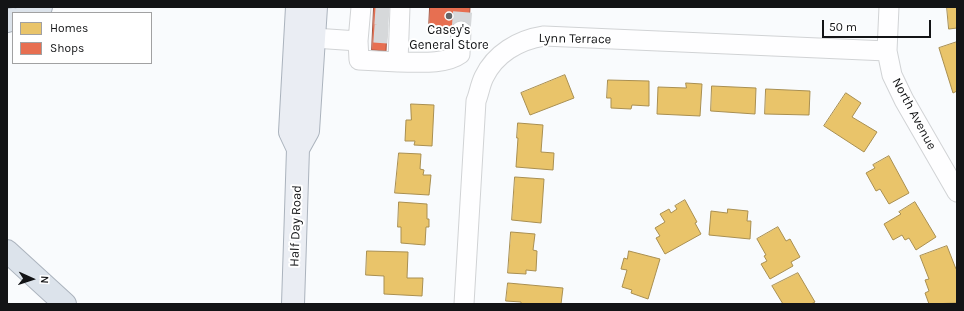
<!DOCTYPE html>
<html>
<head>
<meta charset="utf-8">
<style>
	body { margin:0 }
	#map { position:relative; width:964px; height:311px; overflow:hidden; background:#f9fbfd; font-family:Karla,sans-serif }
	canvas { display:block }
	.frame { position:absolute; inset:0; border:8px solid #131416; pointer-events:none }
	.legend { position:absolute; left:12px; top:12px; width:140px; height:52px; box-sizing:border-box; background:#fff; border:1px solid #a1a1a2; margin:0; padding:5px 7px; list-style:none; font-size:12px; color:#131416 }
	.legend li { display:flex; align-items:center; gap:8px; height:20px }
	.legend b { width:20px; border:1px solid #a1a1a2 }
	.north { position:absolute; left:12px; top:259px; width:40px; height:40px; -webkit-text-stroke:3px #fff; paint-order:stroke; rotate:93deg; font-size:11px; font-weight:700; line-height:16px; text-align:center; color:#131416 }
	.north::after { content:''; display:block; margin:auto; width:14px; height:18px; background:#131416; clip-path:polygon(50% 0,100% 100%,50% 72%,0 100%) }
	.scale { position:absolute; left:822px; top:20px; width:109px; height:18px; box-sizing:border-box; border:2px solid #131416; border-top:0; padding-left:5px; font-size:12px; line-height:14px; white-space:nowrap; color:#131416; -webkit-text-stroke:3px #fff; paint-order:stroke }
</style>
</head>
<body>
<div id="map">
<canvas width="964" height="311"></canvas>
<div class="frame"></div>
<ul class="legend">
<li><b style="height:11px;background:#e9c46a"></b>Homes</li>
<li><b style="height:11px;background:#e76f51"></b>Shops</li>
</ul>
<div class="north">N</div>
<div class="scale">50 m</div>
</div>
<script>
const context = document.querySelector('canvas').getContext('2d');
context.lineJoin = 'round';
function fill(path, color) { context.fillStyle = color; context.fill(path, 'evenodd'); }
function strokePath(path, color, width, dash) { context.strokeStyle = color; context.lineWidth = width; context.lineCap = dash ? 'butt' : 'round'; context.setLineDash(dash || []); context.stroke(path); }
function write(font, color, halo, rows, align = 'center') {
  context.font = font + ' Karla,sans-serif'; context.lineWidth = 4; context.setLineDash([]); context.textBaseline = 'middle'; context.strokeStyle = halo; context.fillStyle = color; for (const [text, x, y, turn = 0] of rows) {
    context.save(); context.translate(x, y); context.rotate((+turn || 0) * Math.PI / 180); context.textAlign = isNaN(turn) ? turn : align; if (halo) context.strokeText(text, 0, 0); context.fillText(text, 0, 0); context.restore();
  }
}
const homes = new Path2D(`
	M947 7H957V28L949 29Z
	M957 42V91L953 93 939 48Z
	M565 75 574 98 530 115 521 93Z
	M608 80 649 81V106L632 105 631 109 611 108V98H607Z
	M686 83 702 84 700 116 657 114 658 87 686 88Z
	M712 86 756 88 755 114 711 111Z
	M766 89 810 91 809 115 765 114Z
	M846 93 861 103 852 117 877 132 864 152 824 126Z
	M411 104 434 105 432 146 414 145 415 141H405L406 120H411Z
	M518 123 543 125 541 152 554 153 553 170 516 167 518 138H517Z
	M399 153 421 154 420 169 424 170 423 175H431L429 195 395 193Z
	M889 156 909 193 889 204 880 189 876 191 866 173 875 168 873 165Z
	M515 177 544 179 541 223 512 220Z
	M685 200 697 222 695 223 701 234 665 254 656 238 660 236 655 228 665 222 660 214 669 209 671 213 677 209 675 206Z
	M399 202 427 204V219H429V227H426L425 245 401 243V227H398Z
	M915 202 936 237 916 250 909 238 905 240 902 235 893 240 884 224 901 214 899 212Z
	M728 209 748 211 747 221H751L750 239 709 235 711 211 727 213Z
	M778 227 786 241 790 239 800 257 791 262 793 266 770 279 761 264 767 261 764 256 766 255 757 239Z
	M511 232 535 234 533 250 537 251 536 271 526 270V274L508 273Z
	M947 246 956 269 957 270V303L929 304 925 293 929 291 925 280 929 279 920 256Z
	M367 251 408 252 407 278H423L422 296 384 294V276L366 275Z
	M629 251 660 259 648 299 631 293 632 290 622 287 627 270 621 269 624 258 627 259Z
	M798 273 815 302 811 304H783L772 286Z
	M508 283 563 288 561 304H521V302L506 301Z`);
const shops = new Path2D(`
	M374 7H388L386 51 372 50Z
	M430 7H470L469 27 454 30 429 28Z`);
const minorTunnel = new Path2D(`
	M375 15 389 16
	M461 31 463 7
	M374 33 388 34`);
const minor = new Path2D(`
	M889 7 887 51 892 75 904 100 957 192
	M314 38 358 41 361 7
	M358 41 359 60 398 62 400 7
	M398 62C416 62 445 65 460 54L461 31
	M464 304 476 101C479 94 480 85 484 77 495 54 518 40 544 36L887 51`);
const major = new Path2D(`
	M297 7 290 132 298 149
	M293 304 298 149 308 131 316 7`);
const highway = new Path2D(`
	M26 13 41 7
	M7 21 13 19
	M7 251 65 304`);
const markers = [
	[449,16,4,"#646567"]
];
const poiNames = [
	["Casey's",449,30],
	["General Store",449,45]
];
const streetNames = [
	["Lynn Terrace",575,39,1],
	["North Avenue",914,114,62],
	["Half Day Road",296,226,-88]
];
fill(homes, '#e9c46a');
strokePath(homes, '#a98f51', 1);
fill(shops, '#e76f51');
strokePath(shops, '#a7543f', 1);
strokePath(minorTunnel, '#d6d8da', 19, [19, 10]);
strokePath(minor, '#d1d3d5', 21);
strokePath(major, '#abb3bd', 24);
strokePath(highway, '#abb3bd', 24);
strokePath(minor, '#fefeff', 19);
strokePath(major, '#eaedf3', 22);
strokePath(highway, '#dce3eb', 22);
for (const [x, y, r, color] of markers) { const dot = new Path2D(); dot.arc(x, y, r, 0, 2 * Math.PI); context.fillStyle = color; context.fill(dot); strokePath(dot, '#fff', 1.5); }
write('13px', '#131416', '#fff', poiNames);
write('13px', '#131416', '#fff', streetNames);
</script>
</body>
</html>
